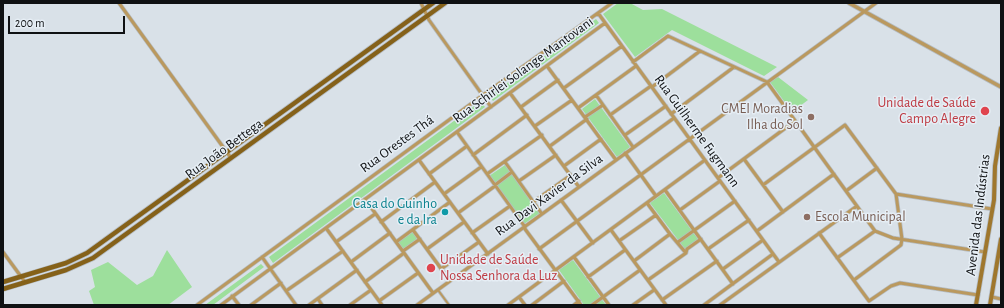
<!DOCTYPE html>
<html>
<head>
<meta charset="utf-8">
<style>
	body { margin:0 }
	#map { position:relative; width:1004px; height:308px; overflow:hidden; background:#d9e1e8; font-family:"Alegreya Sans",sans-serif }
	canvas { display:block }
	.frame { position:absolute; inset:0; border:4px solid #0f1113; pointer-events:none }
	.scale { position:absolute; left:8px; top:16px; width:117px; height:18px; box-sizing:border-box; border:2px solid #0f1113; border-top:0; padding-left:5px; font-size:12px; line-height:14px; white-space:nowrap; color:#0f1113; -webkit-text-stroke:3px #e6eef5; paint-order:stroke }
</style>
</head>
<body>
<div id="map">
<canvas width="1004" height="308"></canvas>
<div class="frame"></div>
<div class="scale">200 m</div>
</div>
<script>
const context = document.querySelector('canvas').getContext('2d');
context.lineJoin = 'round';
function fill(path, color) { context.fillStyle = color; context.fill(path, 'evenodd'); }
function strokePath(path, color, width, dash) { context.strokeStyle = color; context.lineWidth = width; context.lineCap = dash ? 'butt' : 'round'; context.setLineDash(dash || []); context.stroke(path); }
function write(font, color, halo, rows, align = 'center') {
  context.font = font + ' "Alegreya Sans",sans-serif'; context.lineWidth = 3; context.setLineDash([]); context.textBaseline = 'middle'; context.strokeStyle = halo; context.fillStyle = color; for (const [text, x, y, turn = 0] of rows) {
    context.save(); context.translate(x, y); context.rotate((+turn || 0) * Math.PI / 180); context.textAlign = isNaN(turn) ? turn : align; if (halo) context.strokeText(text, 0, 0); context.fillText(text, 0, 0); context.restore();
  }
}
const green = new Path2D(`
	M618 3H630L643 10 662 9 777 67 764 76 672 30 635 57 603 14Z
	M596 19 599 23 493 101 489 96Z
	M778 77 808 100 792 112 770 82Z
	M595 99 630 147 617 157 582 109Z
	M481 101 485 107 273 263 269 257Z
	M505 165 540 213 524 224 489 176Z
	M664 193 698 239 685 249 650 203Z
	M413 232 417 239 403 249 398 242Z
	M167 250 192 287 168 305H94L89 291 95 287 91 270 108 262 137 285 153 276Z
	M573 260 606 305H584L559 270Z
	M261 264 264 267 213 305H205Z`);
const pedestrian = new Path2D(`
	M438 290 449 305`);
const minor = new Path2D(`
	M119 3 231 158
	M421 3 429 20 491 107
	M598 13 779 262
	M633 62 668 36 767 82 875 231 893 238 985 252
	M547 66 616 160
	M652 87 700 51
	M564 88 622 46
	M510 93 579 187
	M596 95 633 147
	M521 107 558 80
	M578 108 636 66
	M671 114 734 67
	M610 115 651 86
	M585 117 603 105
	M535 126 572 100
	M457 132 525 227V229L581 305
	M625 135 666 106
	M550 146 587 119
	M625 153 656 196
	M473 155 527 115
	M744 159 783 212
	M419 160 488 254
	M505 162 542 214
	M564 166 601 139
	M429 174 467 146
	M487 174 542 135
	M718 178 795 121
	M519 181 556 155
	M495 185 512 172
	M763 185 845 125 896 194 902 239 901 245 854 280
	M665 190 733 284
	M846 191 877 168
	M444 194 481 167
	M896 194 992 209
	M365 199 433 293
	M561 200 593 243
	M533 202 571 175
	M647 203 670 234 686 253
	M680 210 720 181
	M458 213 495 186
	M381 222 435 182
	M326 228 382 305
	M413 230 450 281
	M611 230 666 305
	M757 231 834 174
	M472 233 510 206
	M819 233 869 301 891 286 900 283 978 295
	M619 241 656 215
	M336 242 375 214
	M396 242 450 202
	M678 242 735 201
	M427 249 464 222
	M539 249 876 3
	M708 249 749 220
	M403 251 420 239
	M3 252 25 282
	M262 257 296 305
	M574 257 609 305
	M837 258 875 231
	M634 261 670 234
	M351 262 390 233
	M441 269 479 242
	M723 269 763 240
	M588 277 625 250
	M648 280 686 253 687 249 701 239
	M365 282 404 253
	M286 291 343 251
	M232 296 239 305
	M519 297 525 305
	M992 297 1001 299
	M318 299 322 305
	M662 300 717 261
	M379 301 418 273
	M197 305 483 95 612 3
	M221 305 605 23
	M251 305 281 283
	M309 305 357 270
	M350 305 371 290
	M417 305 674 118
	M508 305 705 160
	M532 305 564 281
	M574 305 579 301
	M592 305 640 270
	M633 305 654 290
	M704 305 773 254
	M720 305 857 206`);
const tertiary = new Path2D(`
	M849 3 1001 87`);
const secondary = new Path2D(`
	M976 305 994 200 995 166 1001 128
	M990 305 1001 239`);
const primary = new Path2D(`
	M3 282 66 263 87 253 433 3
	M3 289 66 270 93 258 445 3`);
const markers = [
	[985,111,5,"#e0444e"],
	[811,117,4,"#8d6e63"],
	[445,212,4,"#0f9aa8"],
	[807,217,4,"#8d6e63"],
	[431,268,5,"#e0444e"]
];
const streetNames = [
	["Rua Schirlei Solange Mantovani",523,70,-36],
	["Rua Guilherme Fugmann",697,131,54],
	["Rua Orestes Thá",397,144,-36],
	["Rua João Bettega",224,149,-36],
	["Rua Davi Xavier da Silva",549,195,-36],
	["Avenida das Indústrias",978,215,-83]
];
const healthNames = [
	["Unidade de Saúde",976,103],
	["Campo Alegre",976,119],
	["Unidade de Saúde",440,260,"left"],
	["Nossa Senhora da Luz",440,276,"left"]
];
const educationNames = [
	["CMEI Moradias",803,109],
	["Ilha do Sol",803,125],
	["Escola Municipal",815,217,"left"]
];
const cultureNames = [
	["Casa do Guinho",437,204],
	["e da Ira",437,220]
];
fill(green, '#9ddf9c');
strokePath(pedestrian, '#b5bcc2', 3.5);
strokePath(minor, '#b5bcc2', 4.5);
strokePath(tertiary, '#b5bcc2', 5);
strokePath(secondary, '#b5bcc2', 5.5);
strokePath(primary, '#b5bcc2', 6);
strokePath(pedestrian, '#ba995f', 2);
strokePath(minor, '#ba995f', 3);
strokePath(tertiary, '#ba995f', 3.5);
strokePath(secondary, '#9f772d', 4);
strokePath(primary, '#856119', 4.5);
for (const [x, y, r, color] of markers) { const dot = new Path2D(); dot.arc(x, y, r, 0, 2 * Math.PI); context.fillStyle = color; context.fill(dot); strokePath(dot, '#e6eef5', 1.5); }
write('14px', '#0f1113', '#e6eef5', streetNames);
write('14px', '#be3a42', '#e6eef5', healthNames, 'right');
write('14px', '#785e54', '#e6eef5', educationNames, 'right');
write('14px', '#0d838f', '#e6eef5', cultureNames, 'right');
</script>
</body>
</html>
